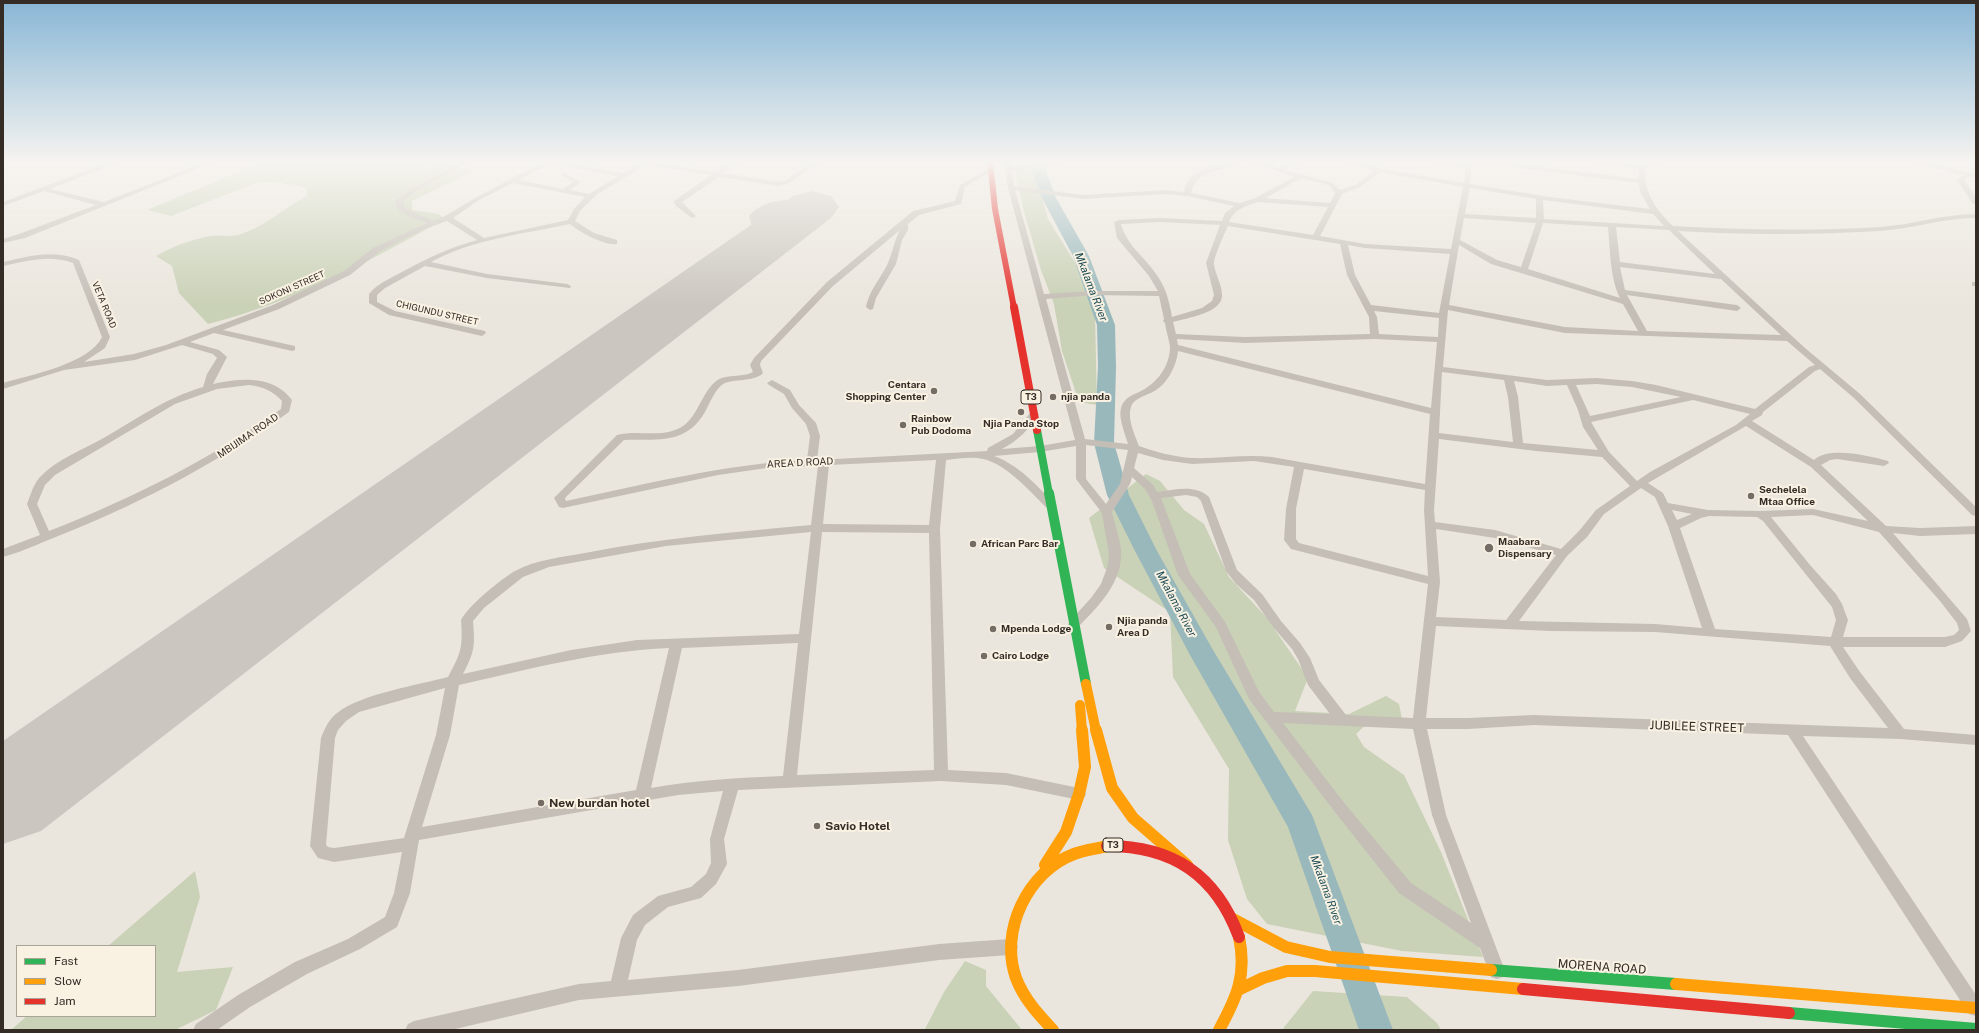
<!DOCTYPE html>
<html>
<head>
<meta charset="utf-8">
<style>
	body { margin:0 }
	#map { position:relative; width:1979px; height:1033px; overflow:hidden; background:#ebe6dd; font-family:"Public Sans",sans-serif }
	canvas { display:block }
	.frame { position:absolute; inset:0; border:4px solid #342c25; pointer-events:none }
	.legend { position:absolute; left:16px; top:945px; width:140px; height:72px; box-sizing:border-box; background:#f9f2e3; border:1px solid #aaa397; margin:0; padding:5px 7px; list-style:none; font-size:12px; color:#342c25 }
	.legend li { display:flex; align-items:center; gap:8px; height:20px }
	.legend b { width:20px; border:1px solid #aaa397 }
</style>
</head>
<body>
<div id="map">
<canvas width="1979" height="1033"></canvas>
<div class="frame"></div>
<ul class="legend">
<li><b style="height:5px;background:#30b455"></b>Fast</li>
<li><b style="height:5px;background:#ff9f0a"></b>Slow</li>
<li><b style="height:5px;background:#e5322d"></b>Jam</li>
</ul>
</div>
<script>
const context = document.querySelector('canvas').getContext('2d');
context.lineJoin = 'round';
function fill(path, color) { context.fillStyle = color; context.fill(path, 'evenodd'); }
function strokePath(path, color, width, dash) { context.strokeStyle = color; context.lineWidth = width; context.lineCap = dash ? 'butt' : 'round'; context.setLineDash(dash || []); context.stroke(path); }
function write(font, color, halo, rows, align = 'center') {
  context.font = font + ' "Public Sans",sans-serif'; context.lineWidth = 4; context.setLineDash([]); context.textBaseline = 'middle'; context.strokeStyle = halo; context.fillStyle = color; for (const [text, x, y, turn = 0] of rows) {
    context.save(); context.translate(x, y); context.rotate((+turn || 0) * Math.PI / 180); context.textAlign = isNaN(turn) ? turn : align; if (halo) context.strokeText(text, 0, 0); context.fillText(text, 0, 0); context.restore();
  }
}
const green = new Path2D(`
	M265 161H419L477 170 412 201V210L438 214 445 219C370 261 291 303 208 324L179 293 172 266 156 256C173 246 191 240 210 236 219 235 229 237 238 235 263 228 284 208 307 196V188L276 182H259L171 216 147 210Z
	M1016 161H1032L1048 219 1082 274 1095 317 1097 405 1079 402 1062 351 1054 304 1041 270 1023 208 1016 176Z
	M1146 474 1160 481 1184 510 1204 524 1229 577 1267 618 1308 678 1295 711 1349 714 1386 696 1399 704 1403 724 1370 721 1356 734 1364 747 1404 775 1441 852 1483 957 1402 951 1267 924 1247 899 1228 840 1229 769 1173 677 1170 612 1104 568 1089 518Z
	M195 871 200 897 177 972 233 967 216 1010 175 1030H11L27 1016H155V946H108Z
	M965 961 986 970V986L1022 1030 925 1029 944 992Z
	M1313 991 1407 997 1437 1023 1441 1030H1282Z`);
const river = new Path2D(`
	M1032 161H1046V171L1056 198 1089 256 1115 325 1116 367 1114 443 1129 495 1157 551 1213 650 1312 815 1393 1030H1359L1288 827 1190 655 1135 551 1107 495 1094 443 1098 367 1097 325 1073 256 1042 198 1032 171Z`);
const taxiway = new Path2D(`
	M790 200 818 203 821 208 818 213C802 217 787 209 772 218L778 240 775 245 767 247 759 245 756 240 749 216C758 204 776 200 790 200Z`);
const runway = new Path2D(`
	M812 191 831 196 839 207 831 218 41 831 3 844V741L793 196Z`);
const street = new Path2D(`
	M112 161H122L50 189 104 202 208 161H217L25 238 3 243V239L19 234 96 205 44 191 3 206V202Z
	M464 161H472L414 192 403 202 405 208 433 221 445 216 475 198 545 161H556L624 173 643 161 716 172 732 161H740L723 173 779 182 785 181 813 161H821L789 183 779 186 719 177 682 202 696 216 692 218 676 206 674 201 711 175 646 165 596 195 580 211 575 221 594 233 617 240V244C605 246 579 232 570 224 524 234 473 239 431 262L487 274 567 284 571 286 570 288 487 278 425 266 385 288 377 295V302L395 311 485 331 486 333 482 336 389 315 369 303V294C377 284 389 279 400 273 426 259 448 248 477 240L447 221 422 230 379 252 350 275 279 309 223 330 295 346V350L292 351 214 333 190 342 219 350 227 357 213 384C241 378 273 375 292 400L289 412C220 461 147 500 68 532 47 540 25 551 3 557V549L40 535 27 504C31 494 33 485 40 477 56 460 80 451 100 440 134 421 165 398 203 387L207 374 217 358 213 354 182 345 135 360 64 370 3 389V383C30 375 89 364 102 337L73 263C50 254 26 261 3 266V262C29 256 53 249 79 260L110 337 105 348 84 362 134 354 166 345 273 305 344 271 373 248 427 223C416 218 395 215 395 201L410 190ZM549 164 618 176 589 194 570 190 581 182 564 173 561 175 562 176 573 182 563 189 519 180ZM513 183 585 197 574 209 568 220 484 238 453 218 479 200ZM249 385C263 387 272 390 282 401L281 409C209 460 131 499 49 531L37 504 45 485 55 475 175 404 217 389Z
	M1005 161H1011L1012 167 1048 161H1065L1012 171 1014 186 1083 195 1165 190 1184 192C1186 184 1189 177 1196 173 1207 167 1230 161 1242 161 1224 174 1198 166 1191 193L1240 203 1255 198 1294 177 1250 161H1260L1278 168 1296 161H1305L1285 170 1333 183 1340 190 1356 185 1374 171 1345 161H1355L1384 169 1464 183 1466 168 1432 161 1466 164V161H1472L1470 184 1550 197 1650 209 1641 194 1638 183 1479 163 1476 161H1496L1638 179 1639 169 1590 161C1607 161 1623 164 1640 165 1648 165 1656 161 1664 161L1645 168C1644 193 1656 210 1673 226 1742 230 1811 231 1880 227 1912 225 1943 214 1976 214V218C1943 218 1912 229 1879 231 1813 235 1745 235 1678 231L1805 348 1860 394 1976 507V516L1972 515 1854 398 1820 369 1815 371 1763 412 1762 415 1752 421 1814 460C1830 446 1869 456 1888 461L1889 463 1884 466 1837 459 1830 460 1821 465 1886 526 1920 528 1976 526V534L1920 536 1893 533 1967 619 1971 631 1962 641 1945 647H1843L1860 672 1904 729 1976 735V745L1900 739 1803 736 1976 995V1016L1969 1014 1788 735 1534 725 1468 729H1427L1446 815 1505 971 1503 977 1497 979 1491 977 1480 948 1399 893 1335 812 1249 699 1216 627 1178 575 1152 501 1145 489 1132 477 1130 484 1112 512C1115 525 1120 538 1121 551 1123 582 1098 607 1078 627H1070L1068 624 1070 621 1091 598 1101 584 1108 565 1109 554 1102 513 1076 479V446L1040 452 994 456C1019 465 1036 485 1055 504L1056 506 1055 508H1047C1029 491 1004 460 977 458 967 457 956 459 946 460L940 529 948 770 1006 773 1079 788 1084 790 1086 794 1084 798 1079 800 1006 785 941 781 738 790 724 839 727 864 716 884 701 898 668 907 645 925 637 940 628 980 738 970 939 944 1010 939 1016 942 1018 947 1016 952 1010 955 939 960 738 986 579 1000 451 1030H405L408 1024 414 1021 579 984 611 981 621 938 633 915 658 896 691 887 706 874 711 863 710 839 723 791 678 795 419 840 410 893 397 927 360 949 307 974 250 1007 217 1030H193L196 1024 238 995 295 962 348 939 385 917 394 893 402 852 334 862 318 858 310 846 321 738C325 728 329 719 337 713 361 694 418 685 448 677 461 653 463 648 461 620 469 605 500 580 515 571 535 560 562 557 585 553 660 538 736 532 811 525L818 466 767 468 718 475 563 508 559 507 554 498 617 435C636 430 657 437 675 430 697 423 699 396 715 382 725 373 742 378 753 372L750 365 754 358 827 282 913 211 955 201 960 185 988 169 993 170 965 187 961 204 919 215 908 224V230L902 240 896 264 876 298 873 309 870 310 866 307C869 291 880 279 887 265 893 253 893 243 900 230L833 286 761 361 760 365 763 373 761 375C749 382 731 379 723 384 714 391 710 403 705 412 686 445 657 439 624 440L565 498 566 501C646 484 725 464 807 460L810 436 806 424 792 408 784 394 769 385 767 383 772 380 790 390 799 405 816 423 820 436 817 460 987 451 988 448 1013 434 1031 412 1034 411 1039 414C1029 429 1018 441 1002 449L1040 446 1075 440 1007 184ZM1380 172 1463 187 1451 249 1365 244 1320 236 1342 194 1360 187ZM1301 178 1329 185 1335 193 1330 203 1266 198ZM1470 188 1536 199V218L1465 214ZM1015 190 1083 199 1165 194 1187 196 1234 206 1225 213 1222 221 1160 218 1119 220 1114 222 1117 238 1149 276 1158 291H1094L1044 294ZM1543 200 1653 214 1664 226 1544 219ZM1258 202 1328 207 1313 235 1229 222C1234 209 1246 206 1258 202ZM1464 218 1536 223 1521 267 1497 260 1460 240ZM1160 222 1220 225 1206 263 1214 295 1212 301 1202 308 1172 317C1169 301 1166 287 1156 274 1144 256 1127 246 1121 224ZM1543 223 1608 227C1610 248 1610 279 1620 298L1528 269ZM1228 226 1340 244 1347 275 1369 317 1370 334 1245 337 1176 334 1173 322C1186 318 1223 313 1222 295 1222 284 1215 274 1214 264 1214 256 1224 235 1228 226ZM1616 227 1669 230 1715 274 1620 262ZM1348 245 1365 248 1450 254 1439 313 1371 305 1355 275ZM1459 245 1491 264 1623 304 1638 331 1565 327 1449 305ZM1620 267 1721 279 1781 335 1647 331 1627 295 1737 311 1741 308 1737 305 1625 290ZM1094 295 1159 296 1164 319 1163 321 1165 323C1166 331 1169 339 1170 347 1170 366 1157 383 1141 391 1133 395 1126 397 1122 405 1117 416 1125 433 1128 444L1085 439 1046 299ZM1448 310 1565 333 1787 341 1815 365 1809 367 1755 409 1656 385 1632 381 1596 378 1547 380 1443 367ZM1374 311 1439 318 1438 337 1379 334 1377 317ZM1177 339 1245 343 1375 339 1437 342 1431 408 1178 345ZM1178 351 1430 414 1425 484 1272 457C1245 454 1219 459 1192 458 1174 457 1156 452 1139 446 1135 435 1127 419 1131 407 1133 398 1149 395 1156 390 1168 383 1177 364 1178 351ZM1442 372 1504 380 1508 397 1513 442 1439 433ZM1514 381 1547 386 1567 385 1578 410 1583 427 1598 450 1523 443 1518 397ZM1596 384 1632 387 1681 397 1590 416 1576 385ZM1693 400 1750 414 1736 425 1650 472 1637 481 1609 452 1591 422ZM1746 426 1811 467 1868 521 1813 509 1760 511 1708 510 1668 503 1663 493 1648 483ZM1439 439 1536 451 1602 457 1630 486 1596 510 1579 531 1561 549 1495 530 1435 522 1434 510ZM1086 445 1128 450 1120 484 1106 504 1086 479ZM1138 453 1163 460 1192 464 1254 461 1294 467 1286 509 1284 540 1291 549 1428 584 1413 718 1346 715 1319 680 1310 658 1300 643 1281 621 1262 594 1237 570 1209 497C1195 484 1175 490 1157 492L1153 485 1134 468ZM936 460 929 525 823 524 829 465ZM1304 469 1425 490 1424 510 1428 576 1299 543 1296 539V509ZM1641 488 1655 497 1668 526 1702 628 1655 624 1519 621 1567 556 1587 537 1604 514ZM1186 495 1197 497 1201 501 1226 571 1236 584 1254 600 1273 627 1292 649 1298 659 1308 685 1330 714 1274 712 1259 692 1225 622 1190 574 1161 498ZM1672 510 1692 514 1677 520ZM1813 515 1879 532 1940 601 1957 623 1959 630 1954 635 1945 637H1843L1848 620 1842 604 1836 594 1810 565 1771 517ZM1709 516 1757 517 1763 521 1832 607 1836 620 1831 637 1715 629 1680 528 1701 518ZM1436 529 1495 538 1556 555 1506 620 1436 617 1440 582ZM811 532 799 634 637 640 571 650 463 674C475 651 475 646 473 621L484 608 523 577 549 567 666 546ZM822 532 929 533 934 770 797 775ZM1436 626 1551 631 1655 632 1830 646 1850 678 1888 728 1534 715 1468 718H1426ZM798 643 783 776C738 778 695 780 651 788L682 648ZM669 648 636 790 422 827 450 735 459 685C529 669 598 651 669 648ZM445 688 436 735 404 838 334 848 328 847 326 845 335 738 338 730 346 721 359 712ZM1283 723 1413 729 1432 815 1471 923 1411 883 1345 804Z
	M1910 161H1922L1976 174V178L1969 176 1964 180 1976 197V204H1973L1957 180 1963 175Z
	M1972 282H1976V286H1972Z`);
const fastFar2 = new Path2D(`
	M1037 430 1049 494`);
const fastFar1 = new Path2D(`
	M1049 493 1086 684`);
const fast = new Path2D(`
	M1491 970 1676 984
	M1789 1013 1976 1029`);
const slowFar1 = new Path2D(`
	M1086 684 1096 731
	M1080 705 1082 731`);
const slow = new Path2D(`
	M1096 730 1112 788 1133 818 1187 865
	M1045 865 1066 832 1079 794 1085 767 1082 730
	M1233 919 1286 947 1330 957 1491 970
	M1676 984 1976 1008
	M1240 989 1263 978 1287 971H1315L1523 989
	M1053 1030C1038 1014 1024 999 1016 978 999 931 1028 871 1074 854 1085 850 1096 849 1107 846
	M1219 1030C1237 997 1247 975 1239 937`);
const jamFar2 = new Path2D(`
	M990 161 995 209 1014 308`);
const jamFar1 = new Path2D(`
	M1014 307 1037 430`);
const jam = new Path2D(`
	M1107 846C1173 846 1216 875 1239 937
	M1523 989 1789 1013`);
const markers = [
	[934,391,4,"#746d65"],
	[1053,397,4,"#746d65"],
	[1021,412,4,"#746d65"],
	[903,425,4,"#746d65"],
	[1751,496,4,"#746d65"],
	[973,544,4,"#746d65"],
	[1489,548,5,"#746d65"],
	[1109,627,4,"#746d65"],
	[993,629,4,"#746d65"],
	[984,656,4,"#746d65"],
	[541,803,4,"#746d65"],
	[817,826,4,"#746d65"]
];
const farStreetnames = [
	["SOKONI STREET",292,288,-24],
	["VETA ROAD",104,305,68],
	["CHIGUNDU STREET",437,313,13]
];
const shields = [
	[1031,397,20],
	[1113,845,20]
];
const shieldNames = [
	["T3",1031,397],
	["T3",1113,845]
];
const poiNames = [
	["Centara",926,385,"right"],
	["Shopping Center",926,397,"right"],
	["njia panda",1061,397],
	["Rainbow",911,419],
	["Pub Dodoma",911,431],
	["Njia Panda Stop",1021,424,"center"],
	["Sechelela",1759,490],
	["Mtaa Office",1759,502],
	["Maabara",1498,542],
	["Dispensary",1498,554],
	["African Parc Bar",981,544],
	["Njia panda",1117,621],
	["Area D",1117,633],
	["Mpenda Lodge",1001,629],
	["Cairo Lodge",992,656]
];
const streetNames = [
	["MBIJIMA ROAD",248,436,-34],
	["AREA D ROAD",800,463,-3]
];
const waterNames = [
	["Mkalama River",1091,287,69],
	["Mkalama River",1176,604,62],
	["Mkalama River",1326,890,70]
];
const nearStreetnames = [
	["JUBILEE STREET",1697,727,2],
	["MORENA ROAD",1602,967,4]
];
const nearPoinames = [
	["New burdan hotel",549,803],
	["Savio Hotel",825,826]
];
fill(green, '#c9d1b6');
fill(river, '#99b8bc');
fill(taxiway, '#cbc6bf');
fill(runway, '#cbc6bf');
fill(street, '#c4beb6');
strokePath(fastFar2, '#30b455', 8);
strokePath(fastFar1, '#30b455', 10);
strokePath(fast, '#30b455', 12);
strokePath(slowFar1, '#ff9f0a', 10);
strokePath(slow, '#ff9f0a', 12);
strokePath(jamFar2, '#e5322d', 6);
strokePath(jamFar1, '#e5322d', 8);
strokePath(jam, '#e5322d', 12);
const sky = context.createLinearGradient(0, 0, 0, 306);
sky.addColorStop(0, '#88b6d6');
sky.addColorStop(0.53, '#f6f4f0');
sky.addColorStop(1, '#f6f4f000');
context.fillStyle = sky;
context.fillRect(0, 0, 1979, 306);
for (const [x, y, r, color] of markers) { const dot = new Path2D(); dot.arc(x, y, r, 0, 2 * Math.PI); context.fillStyle = color; context.fill(dot); strokePath(dot, '#f9f2e3', 1.5); }
write('9px', '#342c25', '#f9f2e3', farStreetnames);
for (const [x, y, w] of shields) { const box = new Path2D(); box.roundRect(x - w / 2, y - 7, w, 14, 3); context.fillStyle = '#f9f2e3'; context.fill(box); strokePath(box, '#342c25', 1); }
write('bold 9px', '#342c25', null, shieldNames);
write('bold 10px', '#342c25', '#f9f2e3', poiNames, 'left');
write('10px', '#342c25', '#f9f2e3', streetNames);
write('italic 11px', '#1b4a55', '#f9f2e3', waterNames);
write('12px', '#342c25', '#f9f2e3', nearStreetnames);
write('bold 12px', '#342c25', '#f9f2e3', nearPoinames, 'left');
</script>
</body>
</html>
